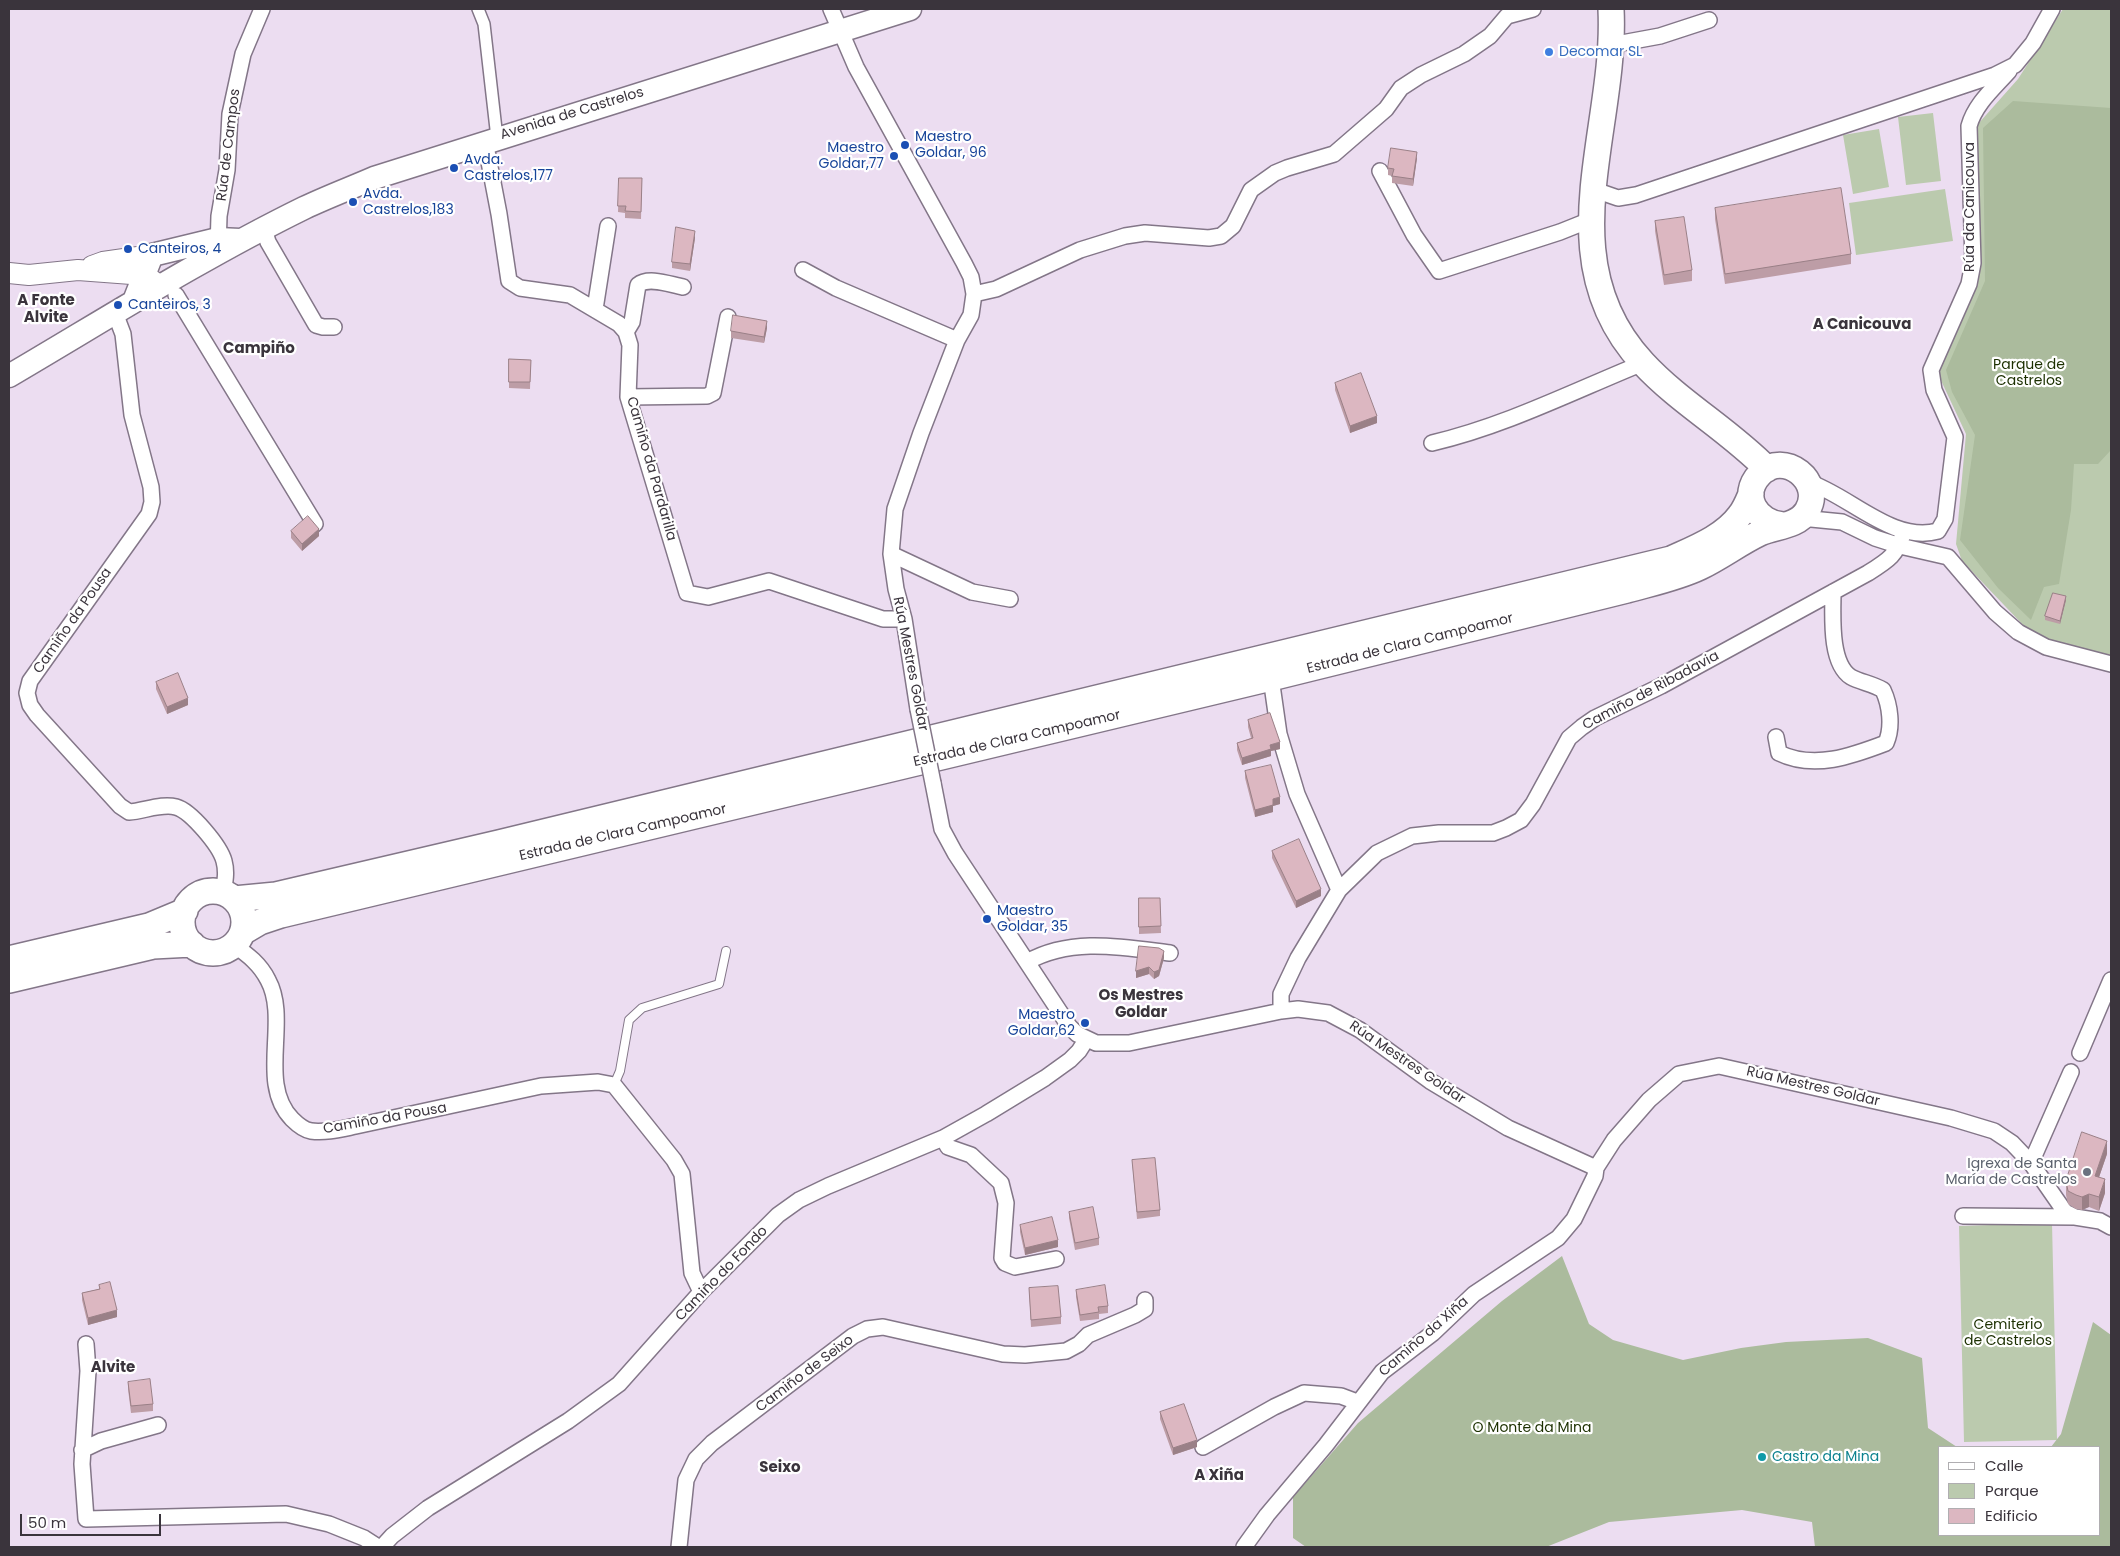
<!DOCTYPE html>
<html>
<head>
<meta charset="utf-8">
<style>
	body { margin:0 }
	#map { position:relative; width:2120px; height:1556px; overflow:hidden; background:#ecddf1; font-family:Poppins,sans-serif }
	canvas { display:block }
	.frame { position:absolute; inset:0; border:10px solid #3a343c; pointer-events:none }
	.legend { position:absolute; left:1938px; top:1446px; width:162px; height:90px; box-sizing:border-box; background:#fff; border:1px solid #b0aeb1; margin:0; padding:6px 9px; list-style:none; font-size:15px; color:#3a343c }
	.legend li { display:flex; align-items:center; gap:10px; height:25px }
	.legend b { width:25px; border:1px solid #b0aeb1 }
	.scale { position:absolute; left:20px; top:1514px; width:141px; height:22px; box-sizing:border-box; border:2px solid #3a343c; border-top:0; padding-left:6px; font-size:15px; line-height:18px; white-space:nowrap; color:#3a343c; -webkit-text-stroke:4px #fff; paint-order:stroke }
</style>
</head>
<body>
<div id="map">
<canvas width="2120" height="1556"></canvas>
<div class="frame"></div>
<ul class="legend">
<li><b style="height:6px;background:#fff"></b>Calle</li>
<li><b style="height:14px;background:#bbcaae"></b>Parque</li>
<li><b style="height:14px;background:#dcb7c1"></b>Edificio</li>
</ul>
<div class="scale">50 m</div>
</div>
<script>
const context = document.querySelector('canvas').getContext('2d');
context.lineJoin = 'round';
function fill(path, color) { context.fillStyle = color; context.fill(path, 'evenodd'); }
function strokePath(path, color, width, dash) { context.strokeStyle = color; context.lineWidth = width; context.lineCap = dash ? 'butt' : 'round'; context.setLineDash(dash || []); context.stroke(path); }
function write(font, color, halo, rows, align = 'center') {
  context.font = font + ' Poppins,sans-serif'; context.lineWidth = 4.5; context.setLineDash([]); context.textBaseline = 'middle'; context.strokeStyle = halo; context.fillStyle = color; for (const [text, x, y, turn = 0] of rows) {
    context.save(); context.translate(x, y); context.rotate((+turn || 0) * Math.PI / 180); context.textAlign = isNaN(turn) ? turn : align; if (halo) context.strokeText(text, 0, 0); context.fillText(text, 0, 0); context.restore();
  }
}
const green = new Path2D(`
	M2063 9H2111V658L2051 643 2025 627 1962 561 1956 544 1966 434 1938 374 1977 281 1978 124 2018 79Z
	M1933 113 1941 181 1906 185 1898 117Z
	M1879 129 1889 187 1853 194 1843 135Z
	M1945 189 1953 241 1856 255 1849 203Z
	M2052 1223 2057 1440 1964 1442 1959 1226Z`);
const forest = new Path2D(`
	M2013 101 2111 108V450L2098 464H2074L2071 510 2059 584 2044 587 2031 620 1998 588 1960 540 1975 435 1952 392 1946 370 1985 281 1983 128Z
	M1562 1256 1589 1324 1613 1340 1683 1360 1741 1348 1786 1342 1868 1338 1922 1358 1928 1428 1957 1447H1939V1535H2099V1447H2051L2061 1434 2093 1322 2111 1335V1547H1815L1812 1522 1742 1510 1609 1522 1546 1547H1306L1293 1538V1497L1358 1423 1502 1301Z`);
const service = new Path2D(`
	M614 1085 620 1071 629 1020 642 1008 719 984 726 951`);
const pedestrian = new Path2D(`
	M478 9 484 24 497 138`);
const minor = new Path2D(`
	M831 9 856 67 964 263 971 277 974 294 971 315 957 340 921 433 895 509 891 554 896 589 904 619 918 709
	M1611 45 1660 36 1709 20
	M485 141 499 214 509 281 520 288 570 295 619 324 626 332 630 345 628 397 687 593 708 597 769 581 883 619H904
	M1380 171 1414 235 1439 271 1560 232 1590 220
	M1592 189 1618 198 1636 195 1995 75 2015 65 2033 43 2052 9
	M264 229 268 242 316 325 323 327H334
	M218 249 219 216 227 170 230 114 243 54 262 9
	M803 270 836 288 957 340
	M974 294 996 289 1080 250 1125 236 1145 233 1209 238 1221 236 1233 226 1251 190 1275 173 1287 168 1334 154 1386 109 1401 88 1421 75 1464 54 1490 36 1507 16 1533 9
	M176 295 315 524
	M595 309 608 226
	M115 313 123 334 132 415 151 487 152 502 149 514 30 681 27 693 30 705 37 715 120 806 129 812C144 811 162 803 176 807 191 811 220 846 224 861 227 872 225 882 223 892
	M626 332 632 322 638 285C649 276 671 285 683 287
	M628 397 707 396 713 393 728 317
	M1432 443C1505 426 1574 391 1643 363
	M1808 482C1849 495 1893 544 1938 531
	M1801 518 1842 522 1875 538 1900 546 1948 557 1995 612 2018 632 2046 647 2111 664
	M1938 531 1945 519 1955 437 1934 390 1931 370 1969 284 1973 263 1969 126C1975 104 1994 88 2009 71
	M891 554 972 592 1010 599
	M1271 678 1279 734 1297 794 1339 890
	M1776 737 1779 753C1814 770 1852 756 1886 743 1893 727 1890 705 1883 690 1873 684 1860 682 1851 677 1829 663 1833 614 1833 592
	M933 783 942 829 955 853 1069 1026 1077 1034 1096 1043H1129L1281 1011 1298 1009 1328 1013 1360 1030 1430 1081 1508 1128 1596 1168 1614 1140 1649 1100 1679 1074 1719 1066 1951 1118 1994 1131 2012 1143 2031 1163 2065 1212 2075 1217 2100 1221 2111 1227
	M234 945C248 955 260 964 268 980 290 1020 257 1083 292 1119 297 1124 304 1130 311 1131 326 1133 341 1129 356 1126L541 1086 598 1082 614 1085 674 1160 682 1174 692 1273 701 1292
	M1027 962C1071 937 1122 947 1170 953
	M1281 1011V994L1298 958 1339 890 1377 853 1412 836 1439 833H1493L1506 828 1521 820 1533 804 1569 738 1582 727 1595 718 1661 686 1868 573C1889 560 1897 555 1904 531
	M2080 1053 2111 980
	M943 1138 948 1147 971 1155 1001 1183 1006 1203 1002 1258 1005 1263 1015 1267 1056 1259
	M2031 1163 2071 1072
	M1963 1216 2075 1217
	M86 1344 88 1371 82 1464 86 1519 286 1514 329 1524 364 1538 378 1547
	M1203 1447 1274 1407 1304 1393 1341 1396 1357 1402
	M82 1450 101 1441 158 1425
	M382 1547 392 1536 428 1508 568 1421 619 1384 701 1292 778 1215 799 1200 828 1186 943 1138 986 1114 1045 1078 1070 1060 1079 1051 1086 1040
	M679 1547 686 1480 696 1459 712 1443 853 1336 867 1329 883 1327 1003 1354 1025 1355 1066 1351 1079 1344 1088 1335 1135 1315 1145 1309V1300
	M1244 1547 1267 1515 1326 1445 1382 1372 1433 1333 1474 1294 1558 1238 1574 1219 1595 1176 1596 1168`);
const tertiary = new Path2D(`
	M92 266 103 262 152 255
	M9 273 29 275 78 270 145 275 156 283`);
const secondary = new Path2D(`
	M134 301 152 255 218 239 240 240
	M9 376C106 319 202 258 304 208 327 197 351 188 374 178L910 9`);
const primary = new Path2D(`
	M1611 9C1617 130 1546 259 1643 363 1680 403 1729 430 1767 469
	M182 922a31 31 0 1 1 62 0a31 31 0 1 1-62 0Z
	M234 899 276 895 499 843 1671 559C1695 548 1724 537 1740 515 1745 509 1748 501 1751 494
	M243 932 260 922 281 915 1271 678 1627 590C1652 583 1677 578 1700 567 1721 557 1739 543 1760 533 1775 526 1797 527 1807 511 1825 482 1784 449 1760 474 1739 496 1757 523 1783 525
	M9 959 149 926 185 911
	M9 980 153 946 192 944`);
const minorBridge = new Path2D(`
	M918 709 933 783`);
const wall = new Path2D(`
	M1417 158 1413 186 1392 183V176L1388 175V168Z
	M619 178H642L641 219 625 218V213L618 212Z
	M1715 208 1851 254V264L1725 284 1715 219Z
	M1655 221 1692 270V281L1664 285 1655 231Z
	M695 238 690 271 672 268V262Z
	M767 328 764 343 731 338V331Z
	M509 359 531 360 530 389 509 388Z
	M1335 383 1377 423 1350 433 1335 390Z
	M291 531 319 536 302 551 291 538Z
	M2066 600 2060 624 2045 620V616Z
	M156 682 188 705 167 714 156 689Z
	M1248 720 1280 749 1271 751V756L1242 765 1237 750V743L1251 738 1248 727Z
	M1245 771 1280 804 1273 806V812L1255 817 1245 778Z
	M1272 851 1321 896 1296 908 1272 858Z
	M1139 898H1160L1161 933 1139 934Z
	M1164 958 1159 976 1154 979 1149 974 1136 978V971Z
	M2107 1154 2099 1177 2105 1193 2099 1211 2089 1207 2082 1210 2076 1209 2068 1204 2066 1195V1181Z
	M1132 1160 1160 1210V1216L1137 1219Z
	M1069 1212 1099 1238V1245L1075 1250 1069 1218Z
	M1020 1225 1058 1247 1025 1255 1020 1232Z
	M99 1285 117 1317 88 1325 82 1300V1293L99 1289Z
	M1029 1288 1061 1317V1324L1031 1327Z
	M1076 1290 1108 1306V1313L1099 1314V1319L1080 1321 1076 1297Z
	M128 1382 153 1404V1411L131 1413 128 1389Z
	M1160 1412 1197 1447 1173 1455 1160 1419Z`);
const shadedWall = new Path2D(`
	M1417 152V158L1413 186V179Z
	M695 231V238L690 271V264Z
	M767 321V328L764 343V337Z
	M1377 416V423L1350 433V426Z
	M319 529V536L302 551V544Z
	M2066 596V600L2060 624V621Z
	M188 698V705L167 714V707Z
	M1280 742V749L1271 751V756L1242 765V758L1270 745Z
	M1280 797V804L1273 806V812L1255 817V810L1273 799Z
	M1321 889V896L1296 908V901Z
	M1164 951V958L1159 976 1154 979V972Z
	M1149 967V974L1136 978V971Z
	M2107 1141V1154L2095 1189V1176Z
	M2105 1179V1193L2099 1211V1197Z
	M2089 1194V1207L2082 1210V1197Z
	M1058 1240V1247L1025 1255V1248Z
	M117 1310V1317L88 1325V1318Z
	M1197 1440V1447L1173 1455V1448Z`);
const building = new Path2D(`
	M1391 148 1417 152 1413 179 1392 176 1394 169 1388 168Z
	M619 178H642L641 212 625 211 626 206H618Z
	M1841 188 1851 254 1725 274 1715 208Z
	M1684 217 1692 270 1664 275 1655 221Z
	M676 227 695 231 690 264 672 262Z
	M733 315 767 321 764 337 731 331Z
	M509 359 531 360 530 382H509Z
	M1361 373 1377 416 1350 426 1335 383Z
	M308 516 319 529 302 544 291 531Z
	M2053 593 2066 596 2060 621 2045 616Z
	M178 673 188 698 167 707 156 682Z
	M1270 713 1280 742 1270 745 1271 749 1242 758 1237 743 1253 738 1248 720Z
	M1271 765 1280 797 1273 799V805L1255 810 1245 771Z
	M1299 839 1321 889 1296 901 1272 851Z
	M1139 898H1160L1161 926 1139 927Z
	M1139 946 1159 948 1164 951 1159 970 1154 972 1149 967 1136 971Z
	M2082 1132 2107 1141 2095 1176 2105 1179 2099 1197 2089 1194 2082 1197 2076 1195 2068 1191 2066 1181Z
	M1155 1158 1160 1210 1137 1212 1132 1160Z
	M1093 1207 1099 1238 1075 1243 1069 1212Z
	M1052 1217 1058 1240 1025 1248 1020 1225Z
	M110 1282 117 1310 88 1318 82 1293 100 1289 99 1285Z
	M1105 1285 1108 1306 1098 1307 1099 1312 1080 1315 1076 1290Z
	M1058 1286 1061 1317 1031 1320 1029 1288Z
	M150 1379 153 1404 131 1406 128 1382Z
	M1184 1404 1197 1440 1173 1448 1160 1412Z`);
const markers = [
	[1549,52,5,"#3f7fe0"],
	[905,145,5,"#1a4fb4"],
	[894,156,5,"#1a4fb4"],
	[454,168,5,"#1a4fb4"],
	[353,202,5,"#1a4fb4"],
	[128,249,5,"#1a4fb4"],
	[118,305,5,"#1a4fb4"],
	[987,919,5,"#1a4fb4"],
	[1085,1023,5,"#1a4fb4"],
	[2087,1172,5,"#6b7280"],
	[1762,1457,5,"#0f9aa8"]
];
const shopNames = [
	["Decomar SL",1559,52]
];
const streetNames = [
	["Avenida de Castrelos",572,114,-17],
	["Rúa de Campos",229,145,-83],
	["Rúa da Canicouva",1970,207,-90],
	["Camiño da Pardarilla",651,469,74],
	["Camiño da Pousa",73,621,-55],
	["Estrada de Clara Campoamor",1410,644,-14],
	["Rúa Mestres Goldar",910,664,79],
	["Camiño de Ribadavia",1651,691,-28],
	["Estrada de Clara Campoamor",1017,739,-13],
	["Estrada de Clara Campoamor",623,833,-13],
	["Rúa Mestres Goldar",1407,1063,34],
	["Rúa Mestres Goldar",1813,1087,13],
	["Camiño da Pousa",385,1119,-10],
	["Camiño do Fondo",722,1274,-46],
	["Camiño da Xiña",1424,1337,-41],
	["Camiño de Seixo",805,1374,-37]
];
const transitNames = [
	["Maestro",915,137],
	["Goldar, 96",915,153],
	["Maestro",884,148,"right"],
	["Goldar,77",884,164,"right"],
	["Avda.",464,160],
	["Castrelos,177",464,176],
	["Avda.",363,194],
	["Castrelos,183",363,210],
	["Canteiros, 4",138,249],
	["Canteiros, 3",128,305],
	["Maestro",997,911],
	["Goldar, 35",997,927],
	["Maestro",1075,1015,"right"],
	["Goldar,62",1075,1031,"right"]
];
const parkNames = [
	["Parque de",2029,365],
	["Castrelos",2029,381],
	["Cemiterio",2008,1325],
	["de Castrelos",2008,1341],
	["O Monte da Mina",1532,1428]
];
const worshipNames = [
	["Igrexa de Santa",2077,1164],
	["María de Castrelos",2077,1180]
];
const cultureNames = [
	["Castro da Mina",1772,1457]
];
const neighbourhoodNames = [
	["A Fonte",46,301],
	["Alvite",46,318],
	["A Canicouva",1862,325],
	["Campiño",259,349],
	["Os Mestres",1141,996],
	["Goldar",1141,1013],
	["Alvite",113,1368],
	["Seixo",780,1468],
	["A Xiña",1219,1476]
];
fill(green, '#bbcaae');
fill(forest, '#abbb9d');
strokePath(service, '#837688', 10);
strokePath(pedestrian, '#837688', 14);
strokePath(minor, '#837688', 18);
strokePath(tertiary, '#837688', 22);
strokePath(secondary, '#837688', 25);
strokePath(primary, '#837688', 28);
strokePath(service, '#fff', 8);
strokePath(pedestrian, '#fff', 11);
strokePath(minor, '#fff', 15);
strokePath(tertiary, '#fff', 20);
strokePath(secondary, '#fff', 22);
strokePath(primary, '#fff', 25);
strokePath(minorBridge, '#837688', 18, []);
strokePath(minorBridge, '#fff', 15);
fill(wall, '#bd9da6');
fill(shadedWall, '#9a8087');
fill(building, '#dcb7c1');
strokePath(building, '#9a8087', 1);
for (const [x, y, r, color] of markers) { const dot = new Path2D(); dot.arc(x, y, r, 0, 2 * Math.PI); context.fillStyle = color; context.fill(dot); strokePath(dot, '#fff', 2); }
write('14px', '#366cbe', '#fff', shopNames, 'left');
write('14px', '#3a343c', '#fff', streetNames);
write('14px', '#164399', '#fff', transitNames, 'left');
write('14px', '#1c3001', '#fff', parkNames);
write('14px', '#5b616d', '#fff', worshipNames, 'right');
write('14px', '#0d838f', '#fff', cultureNames, 'left');
write('bold 15px', '#3a343c', '#fff', neighbourhoodNames);
</script>
</body>
</html>
